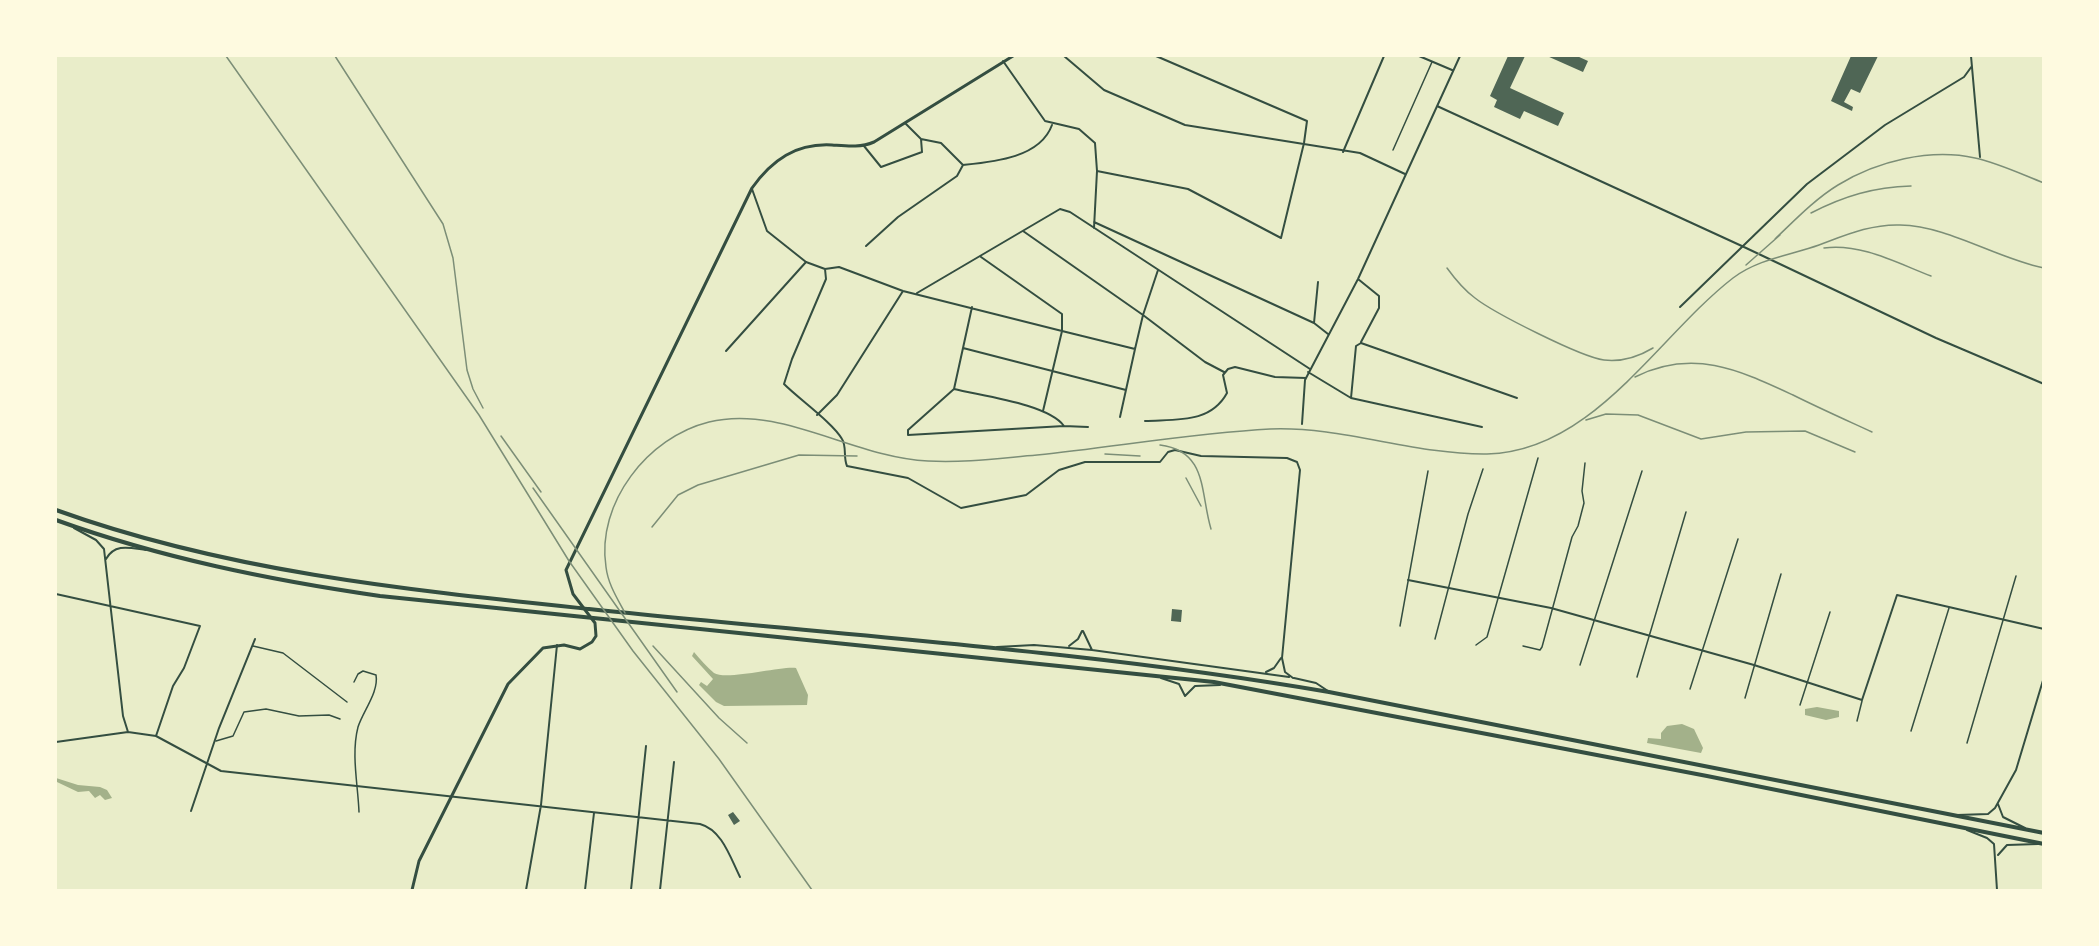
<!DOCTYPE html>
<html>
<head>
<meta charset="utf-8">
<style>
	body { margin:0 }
	#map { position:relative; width:2099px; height:946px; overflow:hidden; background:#e9edc9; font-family:"PT Sans Narrow",sans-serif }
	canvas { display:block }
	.frame { position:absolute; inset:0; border:57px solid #fefae0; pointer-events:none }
</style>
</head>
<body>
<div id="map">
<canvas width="2099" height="946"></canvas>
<div class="frame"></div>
</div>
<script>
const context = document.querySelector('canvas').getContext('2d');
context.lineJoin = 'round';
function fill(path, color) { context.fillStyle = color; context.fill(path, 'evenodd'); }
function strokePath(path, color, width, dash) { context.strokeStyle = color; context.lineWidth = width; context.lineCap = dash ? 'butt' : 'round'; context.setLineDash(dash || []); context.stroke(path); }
const water = new Path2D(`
	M694 652C700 659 707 667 714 673 726 681 780 666 796 668L808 695 807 705 724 706 716 702 699 685 701 682 707 686 713 679 692 656Z
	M1817 707 1839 711V717L1826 720 1805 715V709Z
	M1682 724 1694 729 1703 748 1701 753 1647 743 1648 738 1661 739V733L1667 726Z
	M56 778 78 785 100 787 107 790 112 798 105 800 100 795 95 798 89 791 78 792 57 782Z`);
const building = new Path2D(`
	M1508 56H1525L1510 88 1564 113 1558 126 1524 111 1520 119 1494 107 1497 100 1490 96Z
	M1547 56H1577L1588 61 1583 72Z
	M1851 56H1878L1860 93 1851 89 1844 102 1853 107 1852 111 1831 101Z
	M1172 609 1182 610 1181 622 1171 621Z
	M733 812 740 821 734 825 728 815Z`);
const service = new Path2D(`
	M1393 150 1432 62
	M1400 626 1428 471
	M1435 639 1468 514 1483 469
	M1476 645 1487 637 1538 458
	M253 646 283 653 347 702
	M1523 646 1540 650 1542 647 1572 537 1578 526 1584 503 1582 491 1585 463
	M1580 665 1642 471
	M1637 677 1686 512
	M354 682 358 674 363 671 376 675C379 692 363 711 358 727 351 754 358 785 359 812
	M1690 689 1738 539
	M1745 698 1781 574
	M1800 705 1830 612
	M1857 721 1862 701
	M1911 731 1949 608
	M216 741 233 736 244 712 266 709 299 716 329 715 340 719
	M1967 743 2016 576`);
const minor = new Path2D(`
	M1064 56 1104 90 1185 125 1360 153 1405 174
	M1419 56 1452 70
	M1971 56 1980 157
	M1003 61 1045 121 1079 129 1095 143 1097 171 1094 228
	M1437 106 1744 247 1936 338 2044 384
	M905 123 921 139 941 143 963 165
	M864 146 881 167 922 152 921 139
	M1343 152 1384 56
	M1097 171 1188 189 1281 238 1304 143 1307 121 1156 56
	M752 189 767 231 806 262 825 269
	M1094 222 1314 323 1318 282
	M866 246 898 217 957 176 963 165C993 162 1040 158 1052 125
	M981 257 1062 314V331L1135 349 1143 315 1023 231
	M1158 270 1143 315 1205 362 1224 372
	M1358 279 1379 296V308L1361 342
	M917 293 1060 209 1070 212 1310 369
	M972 307 954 389C982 396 1048 404 1064 426L1088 427
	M1680 307 1807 184 1885 125 1964 77 1972 66
	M1314 323 1328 334
	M963 348 1126 390
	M726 351 806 262
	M1308 372 1351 398 1482 427
	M954 389 908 430V435L1064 426
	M1351 398 1356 346 1361 343 1517 398
	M1043 411 1062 331 903 291 839 267 825 269 826 279 792 359 784 384C799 399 833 423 842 439 847 447 843 457 847 466L908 478 961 508 1026 495 1059 470 1085 462H1160L1168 452 1175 450 1201 456 1287 458 1297 462 1300 470 1282 658 1285 672 1293 678
	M817 415 837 395 903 291
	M1120 417 1135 349
	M1145 421C1176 419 1210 424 1227 393L1223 375 1228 369 1235 367 1275 377 1306 378
	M1302 424 1305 380 1358 279 1460 56
	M74 528 96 540 104 549 123 716 128 732
	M106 559C115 543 130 548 146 550
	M1408 580 1551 608 1754 665 1862 700 1897 595 2044 629
	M56 594 200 626 184 668 173 686 156 736
	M1083 631 1092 650
	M1069 646 1078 639 1082 631
	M997 647 1034 645 1092 650 1289 677
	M1266 672 1274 668 1281 658
	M1161 678 1179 684 1185 696 1195 686 1220 685
	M1294 678 1316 683 1328 691
	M56 742 128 732 156 736 221 771 700 824C722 830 730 857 740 877
	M1998 804 2003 817 2025 828
	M191 811 219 728 255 639
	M1957 815 1988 814 1995 808 2016 770 2044 677
	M1967 830 1987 838 1994 844 1997 890
	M1998 855 2007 845 2038 844
	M526 890 541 805 557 645
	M585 890 594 813
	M631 890 646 746
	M660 890 674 762`);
const tertiary = new Path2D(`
	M412 890 419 861 508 684 543 648 564 645 580 649 592 642 596 636 595 623 573 594 566 570 752 188C772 160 796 143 832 145 846 146 860 148 874 142L1013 56`);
const trunk = new Path2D(`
	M56 510C228 572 408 590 589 609 836 635 1084 650 1329 692L2044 833
	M56 520C161 558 270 580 380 596L1214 682 1707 776 2044 844`);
const rail = new Path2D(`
	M226 56 479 415 569 561 633 651 719 759 812 890
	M335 56 443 224 453 258 467 370 473 389 483 408
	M1811 213C1844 196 1874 187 1911 186
	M1775 239C1794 221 1815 199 1838 185 1877 161 1930 148 1975 158 1998 163 2021 174 2044 183
	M1824 248C1861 243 1897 263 1931 276
	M1746 265 1780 235
	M1447 268C1455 279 1464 290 1475 298 1494 313 1581 357 1604 360 1621 362 1638 357 1653 348
	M1635 377C1693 348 1739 370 1793 395 1819 408 1846 420 1872 432
	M1586 420 1606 414 1638 415 1701 439 1746 432 1805 431 1855 452
	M501 436 541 492
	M1160 445C1208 451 1200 493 1211 529
	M1105 454 1140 456
	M1186 478 1201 506
	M533 488 677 692
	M652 527 678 495 698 485 799 455 857 456
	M625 613C617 598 608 584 606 567 596 503 648 437 709 422 780 404 854 458 928 461 965 463 1001 458 1037 455 1115 447 1193 433 1270 429 1343 426 1414 455 1487 454 1593 452 1658 336 1733 278 1758 259 1791 255 1819 245 1846 235 1871 224 1900 225 1949 226 1995 258 2044 268
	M653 646 719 718 747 743`);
fill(water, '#a3b18a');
fill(building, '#4f6655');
strokePath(service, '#344e41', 1.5);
strokePath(minor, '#344e41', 2);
strokePath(tertiary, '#344e41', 3);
strokePath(trunk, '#344e41', 4);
strokePath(rail, '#7c8e77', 1.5);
</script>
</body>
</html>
